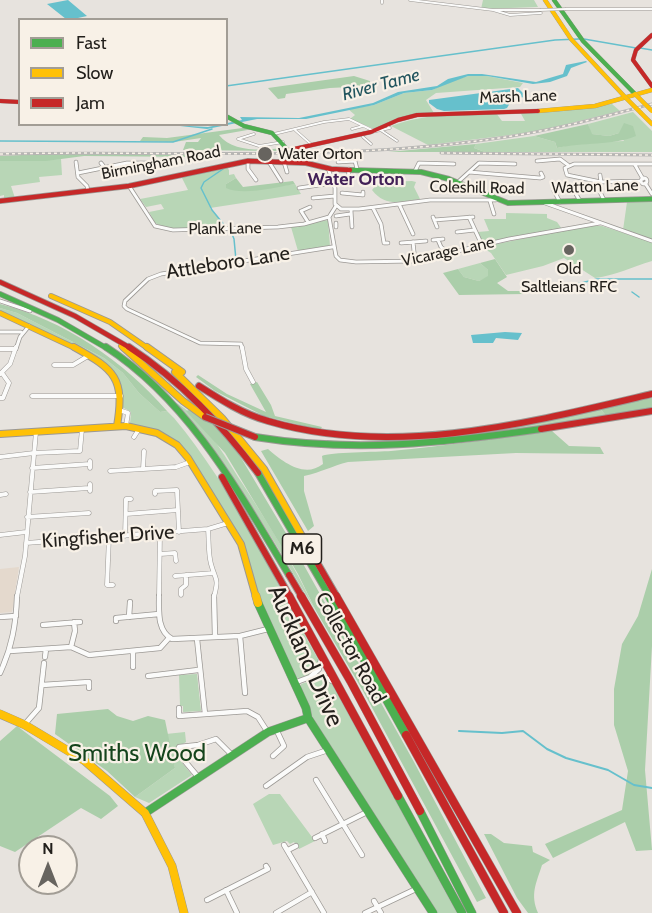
<!DOCTYPE html>
<html>
<head>
<meta charset="utf-8">
<style>
	body { margin:0 }
	#map { position:relative; width:652px; height:913px; overflow:hidden; background:#e7e3de; font-family:Cabin,sans-serif }
	canvas { display:block }
	.legend { position:absolute; left:18px; top:18px; width:210px; height:108px; box-sizing:border-box; background:#f8f1e7; border:2px solid #a29d95; margin:0; padding:8px 10px; list-style:none; font-size:18px; color:#221f1b }
	.legend li { display:flex; align-items:center; gap:12px; height:30px }
	.legend b { width:30px; border:2px solid #a29d95 }
	.north { position:absolute; left:18px; top:835px; width:60px; height:60px; box-sizing:border-box; background:#f8f1e7; border:2px solid #a29d95; border-radius:50%; rotate:0deg; font-size:16px; font-weight:700; line-height:24px; text-align:center; color:#221f1b }
	.north::after { content:''; display:block; margin:auto; width:21px; height:27px; background:#67645f; clip-path:polygon(50% 0,100% 100%,50% 72%,0 100%) }
</style>
</head>
<body>
<div id="map">
<canvas width="652" height="913"></canvas>
<ul class="legend">
<li><b style="height:8px;background:#4caf50"></b>Fast</li>
<li><b style="height:8px;background:#ffc107"></b>Slow</li>
<li><b style="height:8px;background:#c62828"></b>Jam</li>
</ul>
<div class="north">N</div>
</div>
<script>
const context = document.querySelector('canvas').getContext('2d');
context.lineJoin = 'round';
function fill(path, color) { context.fillStyle = color; context.fill(path, 'evenodd'); }
function strokePath(path, color, width, dash) { context.strokeStyle = color; context.lineWidth = width; context.lineCap = dash ? 'butt' : 'round'; context.setLineDash(dash || []); context.stroke(path); }
function write(font, color, halo, rows, align = 'center') {
  context.font = font + ' Cabin,sans-serif'; context.lineWidth = 4.5; context.setLineDash([]); context.textBaseline = 'middle'; context.strokeStyle = halo; context.fillStyle = color; for (const [text, x, y, turn = 0] of rows) {
    context.save(); context.translate(x, y); context.rotate((+turn || 0) * Math.PI / 180); context.textAlign = isNaN(turn) ? turn : align; if (halo) context.strokeText(text, 0, 0); context.fillText(text, 0, 0); context.restore();
  }
}
const commercial = new Path2D(`
	M19 567 12 612 0 613V569Z`);
const green = new Path2D(`
	M483 0H534L538 7 481 9Z
	M468 76H487L523 83 520 87 436 93 426 100 434 113 415 114 374 129 350 119 355 115 348 109 374 105 404 93 432 90 450 81Z
	M612 104 620 111 535 132 428 145 391 126C427 113 459 114 496 113L502 121H525L520 112 555 111Z
	M633 112 652 131V152H485L474 148 476 144 534 136 555 142 557 148 577 143 624 141 619 133 609 136 591 134 588 124Z
	M61 159 62 175 39 177 40 182 11 186 15 198 4 199V195L0 196V161Z
	M225 165 229 170V175L234 174 236 178 226 184 242 191 295 184 301 194 210 208 222 222C202 228 175 234 155 223L149 212 164 209 161 204 146 207 140 199 188 190 181 176Z
	M412 181 416 182 414 187 420 199C400 202 385 207 372 190L379 182Z
	M652 200V239L623 230 627 202Z
	M506 213 547 214V218L557 222 562 229 483 243 478 232 489 231 484 219H506Z
	M328 220 330 246 298 251 291 227Z
	M585 226H602L652 242V261C632 267 616 275 595 278L564 258 543 266 506 275 491 253 482 247Z
	M480 263 488 270V277L479 281 464 277 458 269Z
	M0 308 17 313 104 358 123 373 139 393 160 412 167 411 174 418C235 491 273 578 319 661 315 672 307 681 294 677L259 603 248 555 240 536 187 452C171 437 151 429 130 424L131 412 122 407 118 378 68 344 0 312Z
	M173 401C206 419 224 456 244 486 270 526 295 567 316 611 272 539 230 464 173 401Z
	M600 408 606 416 652 409 510 431 506 426Z
	M197 674 201 711 183 712V706H180L179 675Z
	M316 679H324L331 682 457 913H437L318 728 300 690 301 684Z
	M185 732 186 742 176 748 175 754 192 775 149 803 135 797 175 768 166 734Z
	M269 794H280L315 841 299 849 294 842 290 844 287 841 273 845 253 804Z`);
const forest = new Path2D(`
	M354 76 370 81V86L330 88 286 94 285 98 278 99 268 88Z
	M624 123 633 126 636 136C612 146 583 142 557 148L555 142 534 136 588 124 592 134 609 136 619 133Z
	M250 127 253 129 219 135C233 153 264 150 284 148L282 151 183 150 186 142H198L201 138 174 142 140 141 143 137 167 138Z
	M476 144 474 148 485 152H388Z
	M64 153 205 154 202 157 84 156 46 161H0V156Z
	M236 178 243 187 293 181 295 184C277 187 242 196 226 188V184Z
	M495 259 507 277 497 283 508 291H521L524 294 459 295 443 273 458 269 464 277 479 281 488 276V270L480 263Z
	M0 304C64 320 124 361 167 411L160 412 139 393 123 373 104 358 17 313 0 308Z
	M198 375 227 394 266 412 250 384 257 382 271 405 275 416 322 427 320 430 264 416 215 391 196 377Z
	M652 398V409L606 416 600 408Z
	M189 410 217 427 237 451 287 535 414 762 486 898 477 902 363 691 316 611 298 574 225 453 186 411Z
	M506 426 510 431 380 447 326 446 327 440 364 443Z
	M552 431 569 446 600 447 604 454 516 453 348 462C332 466 322 472 304 476V491L314 526 308 531 261 451 268 449C282 461 304 479 323 464L322 456C329 452 378 452 391 451 445 446 498 438 552 431Z
	M652 569V646L645 770 652 850 636 851 625 822 553 858 545 844 622 810 628 771 614 725V689L622 644 638 616Z
	M108 709 117 716 133 721 148 716 165 720 175 768 135 797 107 771 55 734 57 714Z
	M17 726 110 796 118 806 101 819 81 808 15 852 0 846V741Z
	M484 834H491L504 843 532 846 533 852 550 860 542 865C536 884 530 894 538 913H528L517 898Z`);
const water = new Path2D(`
	M68 0 87 16 78 18 81 19H66L47 4Z
	M586 61 587 62 571 68 567 76 550 82 533 84 487 76H468L432 90 404 93 374 105 306 119H257L207 129 171 125 208 127 242 120 240 117 299 118 373 103 398 92 437 86 448 79 468 74H482L536 82 563 74 566 65Z
	M518 88 527 97 513 98 507 108 504 109 444 111 437 109 429 103V100Z
	M505 332 522 333 518 340 496 338 493 343H473L471 335Z`);
const streamFar1 = new Path2D(`
	M584 39 636 48
	M640 48 652 50
	M226 86 555 40 579 39
	M0 141 173 142 212 129
	M223 169 204 182 201 188 212 210 225 226
	M230 229 234 239 236 260
	M553 290 597 279H652
	M632 292 639 297`);
const stream = new Path2D(`
	M459 731 502 733 523 731 547 749 566 758 608 770 634 785 652 788`);
const streetFar3 = new Path2D(`
	M382 0V3
	M410 0 493 10 510 15 541 13
	M566 9H652
	M493 10H540
	M352 129 363 126
	M295 130 312 145
	M382 131 397 141
	M254 134 238 139 259 146 283 142
	M274 134 324 122 349 119 374 131
	M354 136 390 128 387 126
	M363 137 371 144`);
const streetFar2 = new Path2D(`
	M248 161V169L256 180
	M537 161 560 159 568 165
	M76 162 78 177 87 186 88 191
	M269 162 281 181
	M284 162 287 172
	M338 162 355 161 357 169
	M101 163 105 168
	M635 165 643 179
	M116 166 122 172
	M144 166 148 165
	M328 168 335 188V204L341 209H359L430 200H496
	M415 171 419 163 454 164
	M469 172 540 178 543 177 541 173
	M78 173 127 163H147
	M600 175 601 182 640 181
	M641 181a3 3 0 1 1 6 0a3 3 0 1 1-6 0Z
	M332 182H348L349 169
	M458 182 479 163 515 164
	M601 182 567 175 565 168 574 164H652
	M645 183 652 194
	M129 186 155 226 173 230 278 227 304 224 329 217 336 206
	M299 188 333 183
	M573 189 580 201
	M554 191 560 202
	M600 192 604 200
	M342 193 363 195V192
	M313 198 335 196
	M490 201 494 214
	M545 203 652 241
	M399 204 413 234
	M373 208 381 224 384 243H388
	M351 210 352 227
	M336 216 350 214
	M329 217 336 256 340 260 356 262 415 261 509 239 600 223
	M433 217 437 227
	M469 217 482 245
	M434 220 473 217
	M308 222 301 211 310 207
	M336 223V227
	M457 232 475 230
	M433 240 443 239
	M438 240 441 247 450 254
	M413 242 415 261
	M401 243 426 241
	M0 301 30 311
	M0 332H21
	M16 349 20 337 29 326
	M242 349 241 344 200 343 127 309 124 306 125 301 148 279 161 274 332 247`);
const streetFar1 = new Path2D(`
	M242 347 246 369 253 382
	M0 349H15
	M54 365H73L88 356
	M0 374 10 364 16 347
	M32 396H121
	M0 398H3L9 383 2 373
	M119 410 128 413 126 426
	M134 437 139 429
	M34 453 80 451 82 429
	M0 457 34 453
	M90 461V468
	M32 468 90 464
	M143 469 144 451
	M110 471 176 467 190 462
	M90 484V491
	M30 492 89 488
	M155 494V491L177 490 179 532
	M0 495 6 494
	M126 514 178 510
	M27 517 89 513
	M208 529C209 540 208 553 211 564 216 582 219 577 214 597
	M0 535 26 532
	M125 536 126 499H131
	M109 537 107 585H113
	M26 543 208 529 228 523
	M160 554 175 553 176 561
	M175 576 214 573
	M181 595V589L186 585V575
	M17 597 25 556 36 432
	M159 597 160 533`);
const street = new Path2D(`
	M159 596C159 611 157 631 172 639L240 636 268 629
	M214 596 215 637
	M0 617 16 616
	M129 617 130 602
	M116 621V618L159 614
	M43 625 80 622
	M240 636 245 693
	M197 639 205 714
	M71 647 75 631 74 622
	M10 651 71 647 89 655 160 648 169 638
	M133 652V667
	M45 657 46 649
	M0 673C12 647 16 624 17 596
	M148 676 198 670
	M310 677 319 669 321 659
	M309 678 322 676 332 681
	M294 683 310 677
	M42 685 89 682V688
	M179 708V716L247 711 258 717 267 731
	M25 724 39 708 44 663
	M273 756 284 746 276 729
	M199 778 177 752 179 747 198 745 216 739 231 754
	M316 780 362 855
	M266 786 307 757 328 750
	M322 834 325 841
	M315 838 367 812
	M284 845 324 913
	M288 850 296 846
	M226 890 237 913
	M207 900 268 869 266 866
	M374 901 381 913
	M276 913 312 892
	M365 913 416 889`);
const fastFar3 = new Path2D(`
	M554 0 583 41 635 94
	M226 116 244 126 272 133 287 149`);
const fastFar2 = new Path2D(`
	M350 170 421 172 449 179 508 203 652 199
	M0 294 58 320 108 349`);
const fastFar1 = new Path2D(`
	M106 347C189 401 239 492 289 575
	M255 437C354 453 443 443 541 429
	M258 473 330 597`);
const fast = new Path2D(`
	M329 596 406 735
	M258 603 306 708 308 718 433 913
	M398 796 462 913
	M420 811 472 913
	M145 813 268 732 308 718`);
const slowFar3 = new Path2D(`
	M545 0 571 39 625 97
	M538 111 595 106 652 90
	M641 113 652 124`);
const slowFar2 = new Path2D(`
	M51 296 110 322 149 349
	M0 313 77 349
	M121 346 124 349`);
const slowFar1 = new Path2D(`
	M74 347C115 370 125 378 117 426
	M123 347 183 401 205 417
	M147 347 182 372
	M175 372 222 418 264 469 311 552
	M0 434 126 426 157 433 177 445 188 458 241 544 256 597`);
const slow = new Path2D(`
	M256 596 258 603
	M0 714 25 725 85 761 145 813 172 866 184 913`);
const jamFar3 = new Path2D(`
	M652 35 636 50 633 60 652 86
	M0 101 20 102
	M285 151 371 132 398 120 417 115 538 111`);
const jamFar2 = new Path2D(`
	M0 201 129 186 248 161 306 163 331 169 350 170
	M0 282 75 316 132 349`);
const jamFar1 = new Path2D(`
	M129 347C181 381 221 424 258 473
	M199 386C221 400 243 414 268 421 393 458 529 423 652 394
	M541 429 652 411
	M222 477 290 597
	M311 552 337 597
	M289 575 302 597`);
const jam = new Path2D(`
	M289 596 398 796
	M301 596 351 682 420 811
	M336 596 517 913
	M406 735 504 913`);
const rail = new Path2D(`
	M441 153 652 155
	M0 154C163 150 330 162 492 139 546 132 599 118 652 104`);
const streetBridge = new Path2D(`
	M540 10 566 9`);
const slowBridge = new Path2D(`
	M635 94 652 111
	M625 97 641 113`);
const jamBridgeFar2 = new Path2D(`
	M285 151V154`);
const jamBridgeFar1 = new Path2D(`
	M285 152V156`);
const jamBridge = new Path2D(`
	M205 417 255 437`);
const markers = [
	[265,154,8,"#67645f"],
	[569,250,6,"#67645f"]
];
const farStreetnames = [
	["Marsh Lane",518,97,-2],
	["Birmingham Road",161,163,-11],
	["Watton Lane",595,187,-2],
	["Coleshill Road",477,188,1],
	["Plank Lane",225,229,-1],
	["Vicarage Lane",448,252,-12]
];
const farPoinames = [
	["Water Orton",278,154],
	["Old",569,269,"center"],
	["Saltleians RFC",569,287,"center"]
];
const farWaternames = [
	["River Tame",381,85,-15]
];
const farQuarternames = [
	["Water Orton",356,180]
];
const shields = [
	[302,549,39]
];
const shieldNames = [
	["M6",302,549]
];
const streetNames = [
	["Attleboro Lane",228,263,-9],
	["Kingfisher Drive",108,537,-4],
	["Collector Road",350,648,61]
];
const nearStreetnames = [
	["Auckland Drive",305,656,66]
];
const nearParknames = [
	["Smiths Wood",137,754]
];
fill(commercial, '#e4d9cd');
fill(green, '#b8d6b6');
fill(forest, '#abceaa');
fill(water, '#66c0cc');
strokePath(streamFar1, '#66c0cc', 1.5);
strokePath(stream, '#66c0cc', 2);
strokePath(streetFar3, '#9b9894', 3);
strokePath(streetFar2, '#9b9894', 4.5);
strokePath(streetFar1, '#9b9894', 5);
strokePath(street, '#9b9894', 6);
strokePath(fastFar3, '#9b9894', 4.5);
strokePath(fastFar2, '#9b9894', 6);
strokePath(fastFar1, '#9b9894', 8);
strokePath(fast, '#9b9894', 9);
strokePath(slowFar3, '#9b9894', 4.5);
strokePath(slowFar2, '#9b9894', 6);
strokePath(slowFar1, '#9b9894', 8);
strokePath(slow, '#9b9894', 9);
strokePath(jamFar3, '#9b9894', 4.5);
strokePath(jamFar2, '#9b9894', 6);
strokePath(jamFar1, '#9b9894', 8);
strokePath(jam, '#9b9894', 9);
strokePath(streetFar3, '#fbfbfa', 2);
strokePath(streetFar2, '#fbfbfa', 3);
strokePath(streetFar1, '#fbfbfa', 4);
strokePath(street, '#fbfbfa', 4.5);
strokePath(fastFar3, '#4caf50', 4);
strokePath(fastFar2, '#4caf50', 4.5);
strokePath(fastFar1, '#4caf50', 6);
strokePath(fast, '#4caf50', 8);
strokePath(slowFar3, '#ffc107', 4);
strokePath(slowFar2, '#ffc107', 4.5);
strokePath(slowFar1, '#ffc107', 6);
strokePath(slow, '#ffc107', 8);
strokePath(jamFar3, '#c62828', 4);
strokePath(jamFar2, '#c62828', 4.5);
strokePath(jamFar1, '#c62828', 6);
strokePath(jam, '#c62828', 8);
strokePath(rail, '#b7b6b4', 3);
strokePath(rail, '#f8f1e7', 1.5, [3]);
strokePath(streetBridge, '#9b9894', 3, []);
strokePath(slowBridge, '#9b9894', 4.5, []);
strokePath(jamBridgeFar2, '#9b9894', 4.5, []);
strokePath(jamBridgeFar1, '#9b9894', 6, []);
strokePath(jamBridge, '#9b9894', 8, []);
strokePath(streetBridge, '#fbfbfa', 2);
strokePath(slowBridge, '#ffc107', 4);
strokePath(jamBridgeFar2, '#c62828', 4);
strokePath(jamBridgeFar1, '#c62828', 4.5);
strokePath(jamBridge, '#c62828', 6);
for (const [x, y, r, color] of markers) { const dot = new Path2D(); dot.arc(x, y, r, 0, 2 * Math.PI); context.fillStyle = color; context.fill(dot); strokePath(dot, '#f8f1e7', 2); }
write('16px', '#221f1b', '#f8f1e7', farStreetnames);
write('16px', '#221f1b', '#f8f1e7', farPoinames, 'left');
write('italic 18px', '#22555e', '#f8f1e7', farWaternames);
write('bold 18px', '#422057', '#f8f1e7', farQuarternames);
for (const [x, y, w] of shields) { const box = new Path2D(); box.roundRect(x - w / 2, y - 15, w, 30, 4.5); context.fillStyle = '#f8f1e7'; context.fill(box); strokePath(box, '#221f1b', 1.5); }
write('bold 18px', '#221f1b', null, shieldNames);
write('20px', '#221f1b', '#f8f1e7', streetNames);
write('24px', '#221f1b', '#f8f1e7', nearStreetnames);
write('24px', '#15441c', '#f8f1e7', nearParknames);
</script>
</body>
</html>
